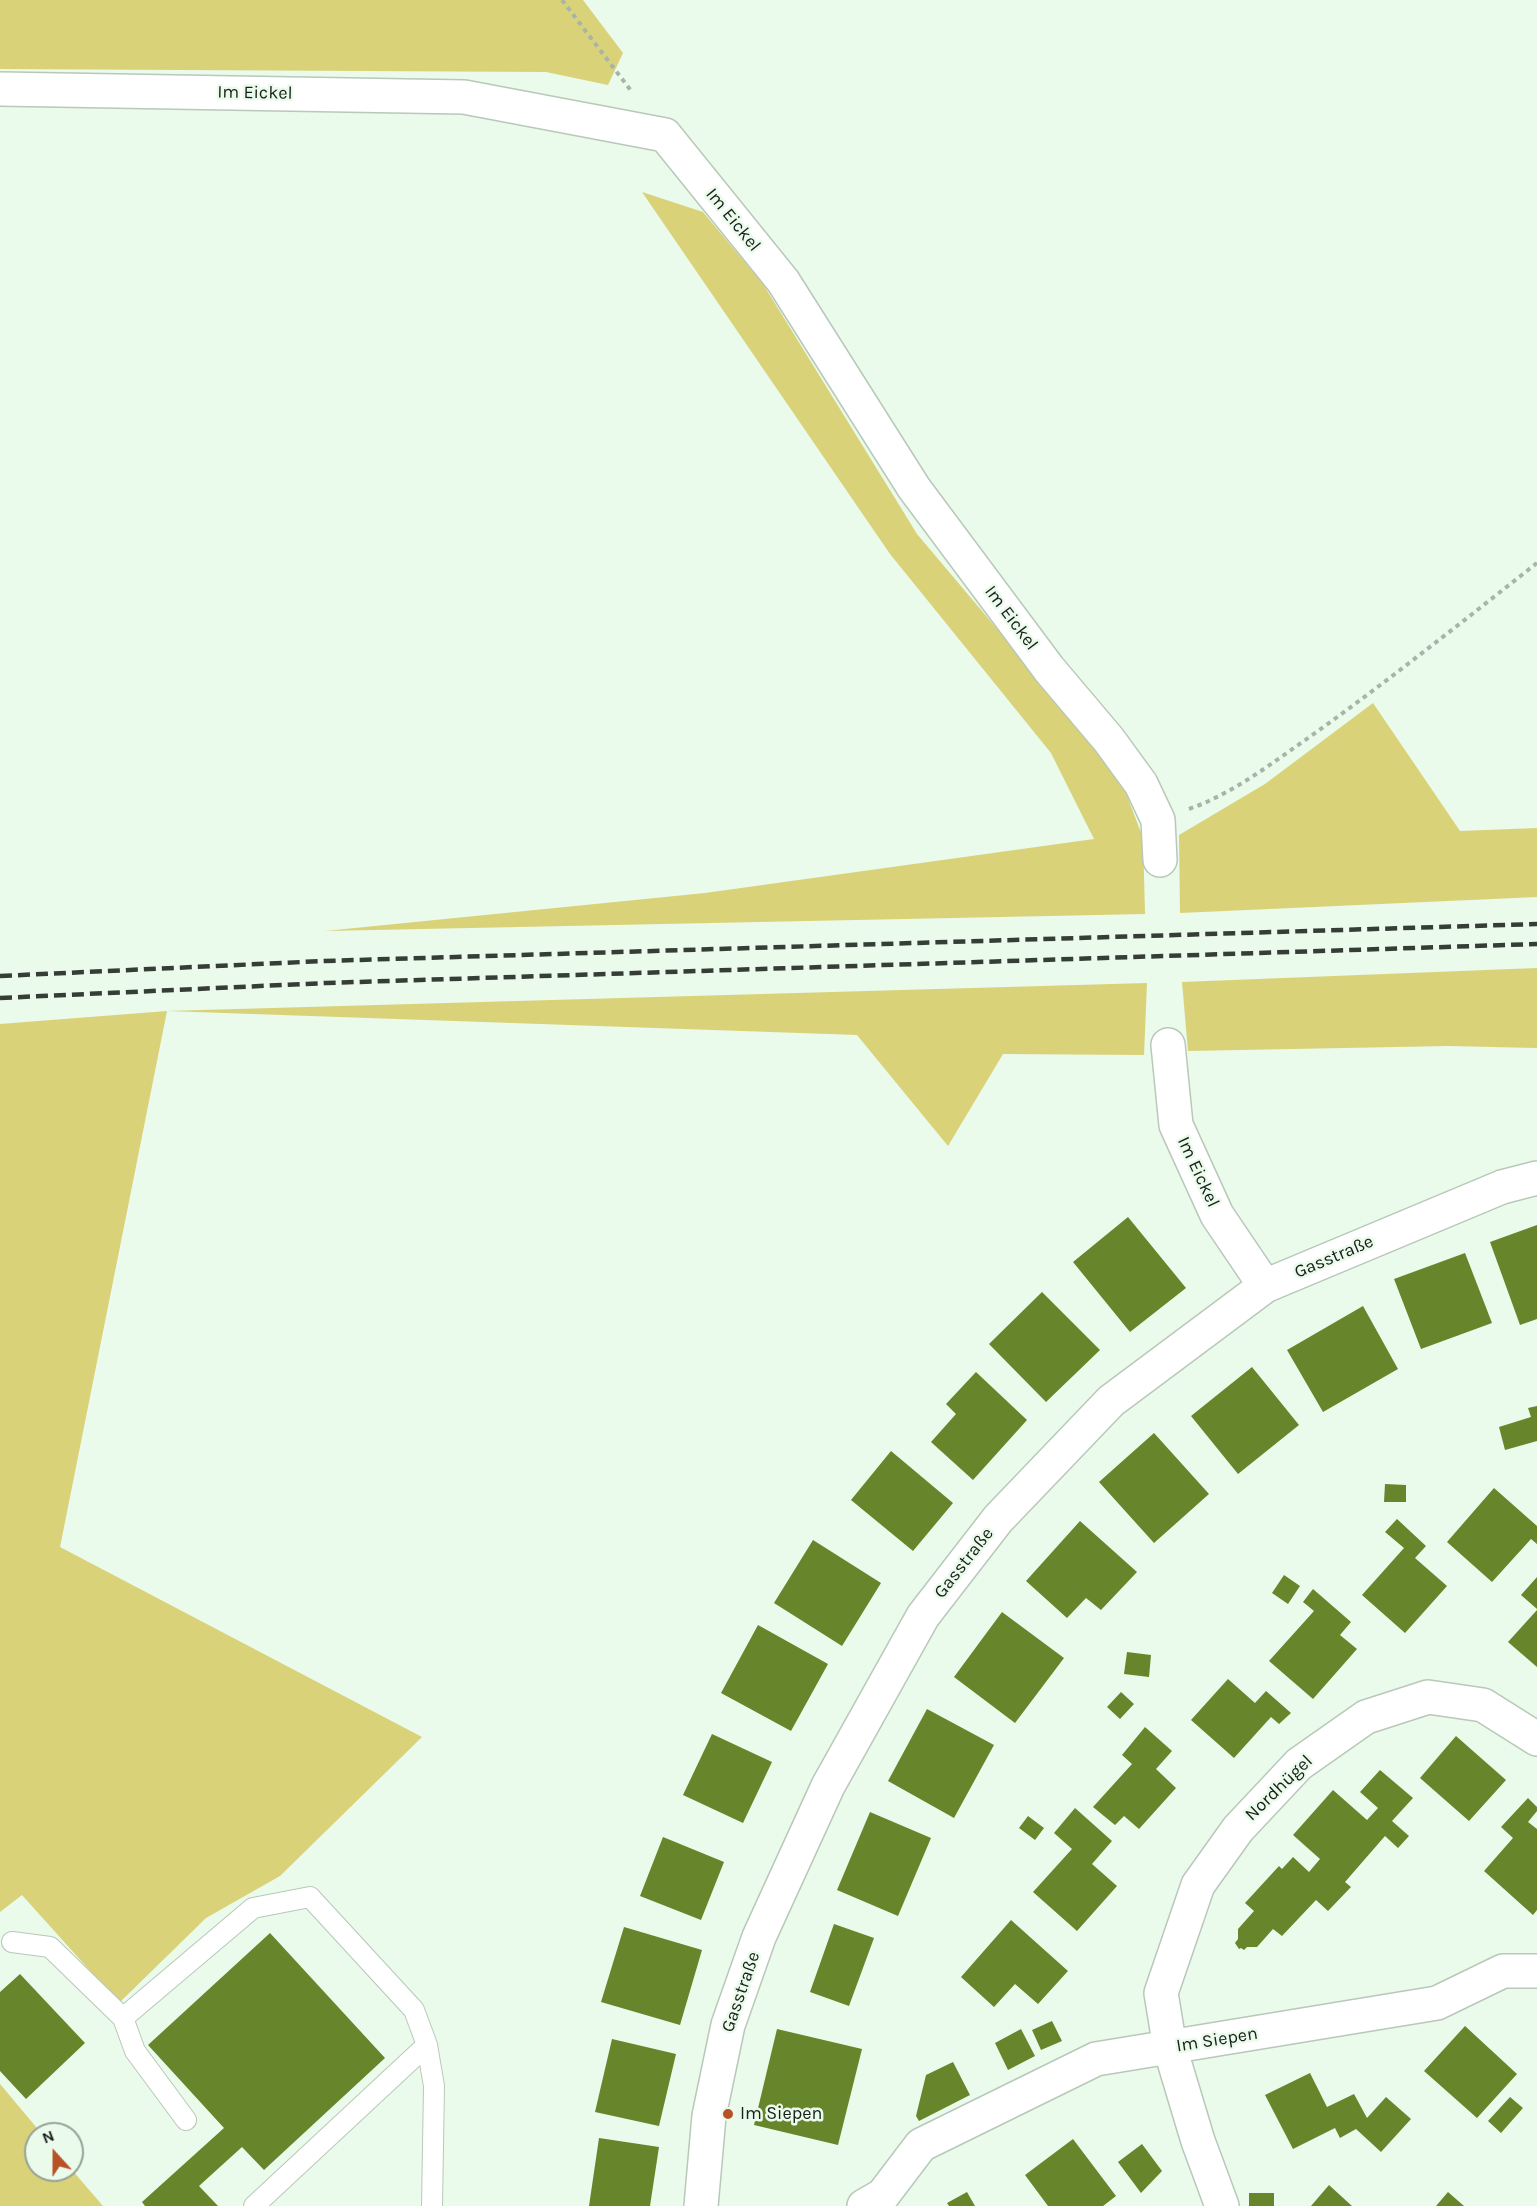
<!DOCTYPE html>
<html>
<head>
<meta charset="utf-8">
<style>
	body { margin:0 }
	#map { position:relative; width:1537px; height:2206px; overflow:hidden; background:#eafaeb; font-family:Karla,sans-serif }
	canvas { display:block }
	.north { position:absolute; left:24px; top:2122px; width:60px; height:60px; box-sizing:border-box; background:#eafaeb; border:2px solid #96a297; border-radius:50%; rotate:339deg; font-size:16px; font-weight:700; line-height:24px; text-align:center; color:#181e18 }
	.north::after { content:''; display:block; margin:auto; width:21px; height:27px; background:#b85225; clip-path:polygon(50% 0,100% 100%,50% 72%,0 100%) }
</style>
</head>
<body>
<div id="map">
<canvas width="1537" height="2206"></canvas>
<div class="north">N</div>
</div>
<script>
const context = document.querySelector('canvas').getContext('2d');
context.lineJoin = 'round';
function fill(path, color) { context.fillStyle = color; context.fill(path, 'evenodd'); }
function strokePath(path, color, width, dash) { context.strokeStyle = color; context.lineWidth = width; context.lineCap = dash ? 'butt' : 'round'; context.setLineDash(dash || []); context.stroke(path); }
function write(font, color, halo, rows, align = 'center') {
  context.font = font + ' Karla,sans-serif'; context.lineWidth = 5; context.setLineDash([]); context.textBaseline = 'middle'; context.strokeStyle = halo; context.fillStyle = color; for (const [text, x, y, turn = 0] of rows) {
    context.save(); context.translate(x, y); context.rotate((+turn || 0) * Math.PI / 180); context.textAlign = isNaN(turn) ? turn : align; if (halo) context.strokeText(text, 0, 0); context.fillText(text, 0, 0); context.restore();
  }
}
const green = new Path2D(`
	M0 0H583L623 53 608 85 546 72 0 69Z
	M642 192 703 212 763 284 917 534 1057 700 1123 785 1143 838 1145 914 325 931 705 893 1094 839 1051 753 890 554Z
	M1373 703 1460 831 1537 828V897L1180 913 1179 835 1265 784Z
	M1537 968V1048L1448 1046 1188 1051 1182 982Z
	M1147 983 1144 1055 1003 1054 948 1146 857 1035 167 1011 60 1547 422 1737 280 1876 206 1918 119 2003 22 1895 0 1912V1024L167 1011Z
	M0 2084 42 2134H36V2170H72L103 2206H0Z`);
const building = new Path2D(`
	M1128 1217 1186 1288 1130 1332 1073 1262Z
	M1537 1225V1319L1520 1325 1490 1242Z
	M1465 1253 1492 1323 1421 1349 1394 1279Z
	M1042 1292 1100 1350 1046 1402 989 1344Z
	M1363 1306 1398 1369 1323 1412 1287 1350Z
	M1252 1367 1299 1425 1238 1474 1191 1416Z
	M976 1372 1027 1420 973 1480 931 1442 956 1414 946 1404Z
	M1537 1406V1441L1505 1450 1499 1427 1531 1417 1528 1408Z
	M1154 1433 1209 1494 1154 1543 1099 1482Z
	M891 1451 953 1503 913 1551 851 1500Z
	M1385 1484 1406 1485V1502H1384Z
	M1494 1488 1537 1526V1544L1531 1539 1492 1582 1447 1542Z
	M1397 1519 1426 1546 1415 1558 1447 1586 1405 1633 1362 1595 1404 1548 1385 1532Z
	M1080 1521 1137 1572 1101 1610 1086 1598 1067 1618 1026 1581Z
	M813 1540 881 1583 842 1646 774 1603Z
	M1284 1575 1300 1586 1288 1604 1272 1593Z
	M1537 1577V1609L1521 1595Z
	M1313 1589 1351 1622 1340 1635 1357 1649 1313 1699 1269 1661 1314 1611 1303 1602Z
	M1537 1610V1667L1508 1642Z
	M1002 1612 1064 1658 1015 1723 954 1677Z
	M758 1625 828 1664 791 1731 721 1693Z
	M1127 1652 1151 1655 1149 1677 1124 1674Z
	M1228 1679 1255 1703 1266 1691 1291 1713 1279 1724 1271 1717 1234 1758 1191 1720Z
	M1121 1692 1134 1704 1120 1719 1107 1707Z
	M927 1709 994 1745 954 1818 888 1781Z
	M1145 1727 1172 1751 1156 1769 1176 1788 1139 1829 1124 1816 1115 1825 1093 1807 1132 1764 1122 1755Z
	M712 1734 772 1762 743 1823 683 1795Z
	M1456 1736 1506 1780 1469 1821 1420 1778Z
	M1380 1770 1413 1798 1392 1821 1409 1836 1398 1848 1385 1836 1345 1882 1351 1887 1328 1911 1316 1900 1282 1936 1273 1929 1257 1947H1247L1244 1950 1241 1948 1239 1949 1235 1943 1238 1939V1929L1254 1911 1245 1903 1279 1866 1282 1869 1293 1857 1309 1872 1320 1859 1293 1835 1333 1790 1367 1820 1378 1808 1360 1792Z
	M1528 1798 1537 1807V1811L1528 1822 1537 1829V1910L1533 1915 1484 1871 1513 1838 1501 1827Z
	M1075 1808 1112 1841 1092 1864 1117 1886 1077 1931 1033 1892 1072 1849 1054 1833Z
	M870 1812 931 1838 898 1916 837 1890Z
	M1028 1816 1044 1828 1035 1840 1019 1828Z
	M663 1837 724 1862 701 1920 640 1896Z
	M1011 1920 1068 1971 1038 2004 1015 1984 994 2007 961 1977Z
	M834 1924 874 1938 849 2006 810 1992Z
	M624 1927 702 1950 680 2025 601 2002Z
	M270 1933 385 2058 264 2170 242 2147 199 2186 218 2206H145L142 2202 224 2128 148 2045Z
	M20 1974 85 2043 26 2099 0 2071V1992Z
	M1052 2021 1062 2041 1041 2050 1032 2030Z
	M1465 2026 1517 2074 1477 2118 1424 2071Z
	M777 2029 862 2049 838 2145 754 2125Z
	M1021 2029 1035 2056 1008 2070 995 2043Z
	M612 2039 676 2054 659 2126 595 2112Z
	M953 2062 970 2095 919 2121 916 2116 926 2075Z
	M1310 2073 1327 2107 1354 2094 1367 2118 1386 2097 1411 2119 1381 2152 1356 2129 1340 2138 1335 2128 1293 2149 1265 2095Z
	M1510 2097 1523 2108 1501 2133 1488 2121Z
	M599 2138 659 2147 650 2206H589Z
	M1073 2139 1116 2196 1103 2206H1048L1025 2175Z
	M1142 2144 1162 2171 1141 2193 1118 2162Z
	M1329 2185 1352 2206H1311Z
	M967 2192 975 2206H949L947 2203Z
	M1448 2192 1464 2206H1436Z
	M1249 2193H1274V2206H1249Z`);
const path = new Path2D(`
	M562 0 632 92
	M1189 809C1234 793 1272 763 1311 736 1388 681 1462 622 1537 563`);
const lane = new Path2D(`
	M12 1942 50 1947 123 2018 135 2051 186 2120
	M123 2018 253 1908 310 1897 414 2010 427 2045 434 2086 432 2206
	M254 2206 427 2045`);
const street = new Path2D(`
	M0 89 464 97 665 135 783 281 914 488 1049 669 1109 740 1141 784 1158 820 1160 860
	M1168 1045 1176 1125 1217 1215 1265 1286
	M701 2206 709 2116 728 2025 759 1937 828 1786 923 1616 998 1519 1111 1401 1265 1286 1502 1187 1537 1178
	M864 2206 883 2195 921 2145 1096 2059 1437 2003 1503 1971H1537
	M1222 2206 1198 2141 1170 2048 1161 1993 1198 1885 1238 1829 1299 1764 1366 1717 1428 1697 1483 1705 1537 1739`);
const rail = new Path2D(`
	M0 976 324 961 1537 924
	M0 998 326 983 1537 944`);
const markers = [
	[728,2114,6,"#b85225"]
];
const streetNames = [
	["Im Eickel",255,93,1],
	["Im Eickel",733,220,51],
	["Im Eickel",1011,618,53],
	["Im Eickel",1198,1172,65],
	["Gasstraße",1334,1257,-23],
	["Gasstraße",964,1563,-52],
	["Nordhügel",1279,1788,-44],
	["Gasstraße",741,1992,-71],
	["Im Siepen",1217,2040,-9]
];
const poiNames = [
	["Im Siepen",740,2114]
];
fill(green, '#d9d279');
fill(building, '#67852a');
strokePath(lane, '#b8c8b9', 22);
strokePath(street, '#b8c8b9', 36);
strokePath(path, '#a7b4a8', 4, [4.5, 4.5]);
strokePath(lane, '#fff', 20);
strokePath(street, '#fff', 33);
strokePath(rail, '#353d36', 4.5, [12, 6]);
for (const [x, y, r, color] of markers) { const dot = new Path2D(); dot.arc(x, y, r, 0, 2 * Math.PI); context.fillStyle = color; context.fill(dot); strokePath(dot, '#eafaeb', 2); }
write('18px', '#181e18', '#eafaeb', streetNames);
write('18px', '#181e18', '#eafaeb', poiNames, 'left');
</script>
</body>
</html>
